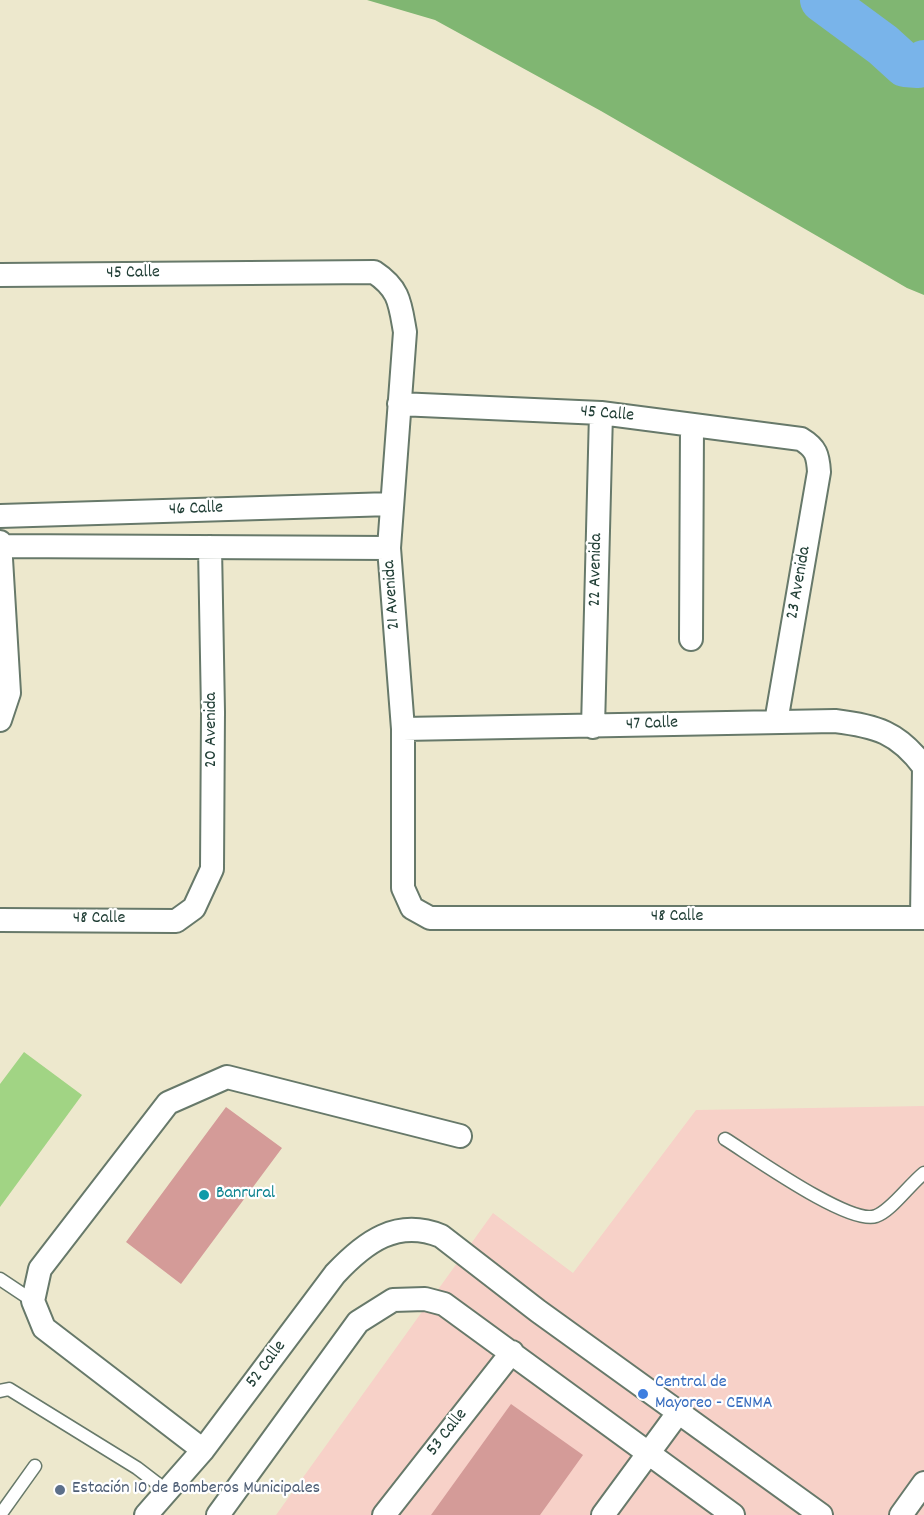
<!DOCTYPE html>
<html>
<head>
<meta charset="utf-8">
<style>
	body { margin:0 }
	canvas { display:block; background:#ede8cd }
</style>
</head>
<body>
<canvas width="924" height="1515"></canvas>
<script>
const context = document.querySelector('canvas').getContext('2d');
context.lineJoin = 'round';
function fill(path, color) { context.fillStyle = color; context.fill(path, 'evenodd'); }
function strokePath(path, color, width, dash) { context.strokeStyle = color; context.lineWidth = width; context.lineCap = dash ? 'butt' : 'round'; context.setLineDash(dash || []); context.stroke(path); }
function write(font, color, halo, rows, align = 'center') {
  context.font = font + ' Dekko,sans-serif'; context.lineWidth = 4.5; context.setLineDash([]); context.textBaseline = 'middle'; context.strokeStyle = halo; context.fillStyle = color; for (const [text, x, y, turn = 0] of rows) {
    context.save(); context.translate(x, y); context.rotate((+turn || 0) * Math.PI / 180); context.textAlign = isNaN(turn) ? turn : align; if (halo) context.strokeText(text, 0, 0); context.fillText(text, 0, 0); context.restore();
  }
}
const built = new Path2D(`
	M924 1106V1515H276L493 1213 573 1273 696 1110Z`);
const green = new Path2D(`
	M24 1052 82 1095 0 1207V1084Z`);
const forest = new Path2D(`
	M367 0H924V295L907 288 601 111 435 20Z`);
const river = new Path2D(`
	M822 0 883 45 905 65 918 66 924 62`);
const building = new Path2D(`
	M226 1107 282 1148 181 1284 126 1242Z
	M511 1404 583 1455 540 1515H431Z`);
const lane = new Path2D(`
	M725 1139C751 1155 850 1226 876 1216 891 1211 909 1185 924 1173
	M0 1279 33 1301
	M0 1391 9 1389 137 1468 167 1491
	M0 1515 35 1466`);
const street = new Path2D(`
	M0 275 374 272C400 289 400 304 405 332L389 548 403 729V888L412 908 430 918H924
	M399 404 601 413 801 439C816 448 818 455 819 472L776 722
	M0 516 391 504
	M0 542 9 693 0 720
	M0 546 389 548
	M691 639 692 425
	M593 727 601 413
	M403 729 835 721C876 726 898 732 924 767L922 918
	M0 920 176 921 194 908 212 869 213 712 210 547
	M203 1450 44 1328 33 1301 40 1269 168 1103 227 1077 460 1136
	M146 1515 203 1450 335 1274C365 1242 397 1218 441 1236L538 1311 821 1515
	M218 1515 358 1322 393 1300 425 1299 444 1304 733 1515
	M384 1515 512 1352
	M603 1515 678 1413
	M901 1515 924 1483`);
const markers = [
	[204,1195,6,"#0f9aa8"],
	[643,1394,6,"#3f7fe0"],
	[60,1490,6,"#5c6f8a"]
];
const streetNames = [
	["45 Calle",133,274,-1],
	["45 Calle",607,415,5],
	["46 Calle",196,510,-2],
	["22 Avenida",597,570,-89],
	["23 Avenida",800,583,-80],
	["21 Avenida",393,595,-94],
	["47 Calle",652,725,-2],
	["20 Avenida",213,730,-90],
	["48 Calle",677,918],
	["48 Calle",99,920],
	["52 Calle",267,1365,-53],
	["53 Calle",448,1433,-52]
];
const cultureNames = [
	["Banrural",216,1195]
];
const shopNames = [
	["Central de",655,1384],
	["Mayoreo - CENMA",655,1405]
];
const serviceNames = [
	["Estación 10 de Bomberos Municipales",72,1490]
];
fill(built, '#f7d1c8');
fill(green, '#a1d484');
fill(forest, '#80b672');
strokePath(river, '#79b4ea', 44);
fill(building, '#d49b98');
strokePath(lane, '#67796a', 15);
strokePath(street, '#67796a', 26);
strokePath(lane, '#fff', 12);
strokePath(street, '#fff', 22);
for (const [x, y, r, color] of markers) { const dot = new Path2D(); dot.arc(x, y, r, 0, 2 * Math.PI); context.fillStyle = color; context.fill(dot); strokePath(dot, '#fff', 2); }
write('18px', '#1f3d34', '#fff', streetNames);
write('18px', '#0d838f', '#fff', cultureNames, 'left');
write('18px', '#366cbe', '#fff', shopNames, 'left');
write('18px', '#4e5e75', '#fff', serviceNames, 'left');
</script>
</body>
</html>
